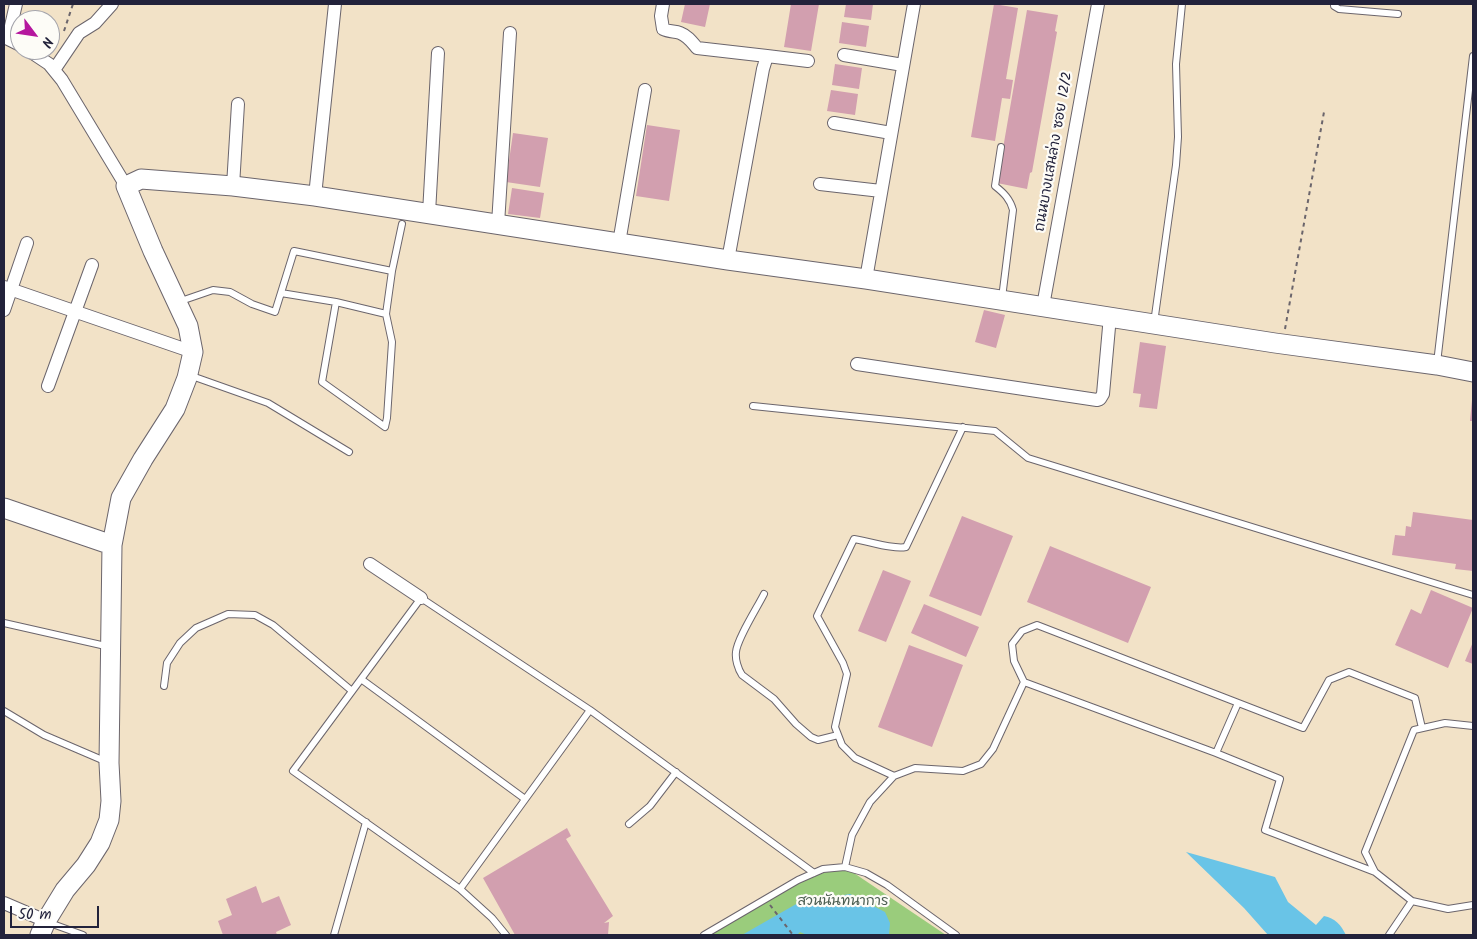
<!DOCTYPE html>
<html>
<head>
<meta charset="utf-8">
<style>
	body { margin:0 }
	#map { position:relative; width:1477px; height:939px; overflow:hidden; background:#f2e2c7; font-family:Kalam,sans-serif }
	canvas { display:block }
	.frame { position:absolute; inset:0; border:5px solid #22223b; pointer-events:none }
	.north { position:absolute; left:10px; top:10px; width:50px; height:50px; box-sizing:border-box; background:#fdfcf7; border:1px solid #a5a5ac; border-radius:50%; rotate:121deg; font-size:14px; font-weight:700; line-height:20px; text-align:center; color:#22223b }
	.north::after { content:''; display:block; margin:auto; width:18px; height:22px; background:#b5179e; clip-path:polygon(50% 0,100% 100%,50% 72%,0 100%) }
	.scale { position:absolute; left:10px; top:906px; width:89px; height:22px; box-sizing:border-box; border:2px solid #22223b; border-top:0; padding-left:6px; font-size:15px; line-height:18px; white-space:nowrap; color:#22223b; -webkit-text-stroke:4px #fdfcf7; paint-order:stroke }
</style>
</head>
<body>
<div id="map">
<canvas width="1477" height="939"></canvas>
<div class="frame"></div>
<div class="north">N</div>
<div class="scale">50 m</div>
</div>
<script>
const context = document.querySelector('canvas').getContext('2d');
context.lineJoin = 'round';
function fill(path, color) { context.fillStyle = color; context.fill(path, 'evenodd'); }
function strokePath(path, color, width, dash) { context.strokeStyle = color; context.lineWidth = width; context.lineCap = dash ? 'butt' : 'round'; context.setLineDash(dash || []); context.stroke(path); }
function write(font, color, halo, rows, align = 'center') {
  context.font = font + ' Kalam,"Playpen Sans Thai",sans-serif'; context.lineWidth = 4.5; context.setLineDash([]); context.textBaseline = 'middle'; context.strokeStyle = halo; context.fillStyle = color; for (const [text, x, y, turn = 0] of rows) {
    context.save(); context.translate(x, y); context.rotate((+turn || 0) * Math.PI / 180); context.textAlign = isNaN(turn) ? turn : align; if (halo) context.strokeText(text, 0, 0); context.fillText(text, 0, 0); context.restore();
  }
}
const green = new Path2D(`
	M845 867 946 935H704L798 880Z`);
const water = new Path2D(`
	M1186 852 1275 877 1288 902 1316 925 1324 916C1335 918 1341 925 1346 935H1268L1244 908Z
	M850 894 885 912 890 923 889 935H807L800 932 797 935H742L798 903Z`);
const building = new Path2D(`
	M685 4H710L705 27 681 22Z
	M791 4H819L811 51 784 47Z
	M846 4H873L871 20 844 17Z
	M994 4 1018 8 1006 79 1013 80 1010 99 1002 98 995 141 971 137Z
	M1027 10 1058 15 1055 31 1057 32 1032 172 1030 173 1027 189 997 183Z
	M842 22 869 26 866 47 839 43Z
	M835 64 862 68 859 89 832 85Z
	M831 90 858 94 855 115 827 111Z
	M647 125 680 130 669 201 636 196Z
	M513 133 548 138 540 187 506 182Z
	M512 188 544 193 540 218 508 214Z
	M984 310 1005 315 996 348 975 342Z
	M1140 342 1166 346 1157 409 1139 407 1141 394 1133 393Z
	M1472 400H1473V421H1470Z
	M1413 512 1473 520V571L1455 569 1456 564 1392 555 1395 535 1405 536 1406 526 1411 527Z
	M962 516 1013 536 981 616 929 596Z
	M1050 546 1151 587 1128 643 1027 602Z
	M883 570 911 581 886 642 858 631Z
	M1431 590 1473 608 1448 668 1395 645 1411 609 1421 614Z
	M924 604 979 627 966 657 911 633Z
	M1473 642V664L1465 661Z
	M909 645 963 665 932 747 878 727Z
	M567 828 571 836 566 839 613 916 604 923 609 922 608 935H515L483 878Z
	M256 886 262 903 279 896 291 925 276 932 277 935H223L218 921 232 915 226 899Z`);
const path = new Path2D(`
	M64 31 73 4
	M1285 329 1324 112
	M770 905 793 935`);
const lane = new Path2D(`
	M1334 4V6L1339 9 1398 14
	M1001 147 995 186C1004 193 1010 199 1013 210L1002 298
	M281 293 336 302 322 382 385 427 387 418 392 342 386 314 392 271
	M178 302 213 290 230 292 252 304 275 312 294 251 392 271 402 224
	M336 302 386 314
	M1154 323 1176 165 1178 137 1176 64 1182 4
	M1437 363 1473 56
	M189 375 268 403 349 452
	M753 406 995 431 1028 458 1473 595
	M764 594C757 608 737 639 736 652 735 659 738 669 742 675L774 699 796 724 811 737 818 740 838 735
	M4 623 110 647
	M361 679 525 799
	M164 686 167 663 180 643 196 628 228 614 255 615 273 625 352 691
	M4 711 44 735 107 762
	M1473 726 1445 723 1414 730 1365 852 1375 872 1412 901 1448 909 1473 905
	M1216 753 1238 703
	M894 776 855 758 842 745 835 727 847 674 843 663 817 616 854 539C868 541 894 550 906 547L963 427
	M629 824 650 806 676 772
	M845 867 852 835 870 802 894 776 915 768 963 771 981 764 993 749 1024 682
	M1375 872 1265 830 1280 779 1216 753 1024 682 1014 661 1012 644 1022 631 1037 625 1303 728 1329 680 1349 672 1415 698 1422 728
	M460 889 590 710
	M47 922 83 935
	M334 935 366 822
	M506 935 492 918 460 889 293 771 421 598 590 710 814 873
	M704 935 798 880 823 869 845 867 866 873 887 885 956 935
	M1389 935 1412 901`);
const street = new Path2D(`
	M663 4 661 16 663 29C669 32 675 31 680 33 688 36 692 42 697 48L767 56
	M4 37 20 45
	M8 39 16 4
	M28 50 49 64 62 80 126 186
	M844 55 903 65
	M54 70 79 33 95 23 112 4
	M834 123 891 133
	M820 184 881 191
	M233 186 238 104
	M315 196 335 4
	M429 213 438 53
	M498 224 510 33
	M619 243 645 90
	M728 260 763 69 767 56 808 61
	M866 279 914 4
	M4 287 193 352
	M1043 306 1098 4
	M4 310 27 243
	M857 364 1097 400 1100 399 1103 394 1110 316
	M48 386 92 265
	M370 564 421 598
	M4 903 46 921`);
const secondary = new Path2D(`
	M4 508 112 545
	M40 935 46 921 65 890 86 865 100 843 109 820 111 801 109 763 112 545 121 498 143 459 175 409 187 378 193 352 188 326 153 251 126 186 141 179 233 186 315 196 728 260 866 279 1275 343 1437 365 1473 372`);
const streetNames = [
	["ถนนบางแสนล่าง ซอย 12/2",1055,152,-80]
];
const parkNames = [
	["สวนนันทนาการ",843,903]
];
fill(green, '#9acc7c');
fill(water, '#69c4e7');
fill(building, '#d29faf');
strokePath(lane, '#6b656c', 8);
strokePath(street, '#6b656c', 14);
strokePath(secondary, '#6b656c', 21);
strokePath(path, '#6b656c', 2, [4, 4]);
strokePath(lane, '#fff', 6);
strokePath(street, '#fff', 12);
strokePath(secondary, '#fff', 19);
write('14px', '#22223b', '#fdfcf7', streetNames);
write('14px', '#4c5e52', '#fdfcf7', parkNames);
</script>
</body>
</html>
